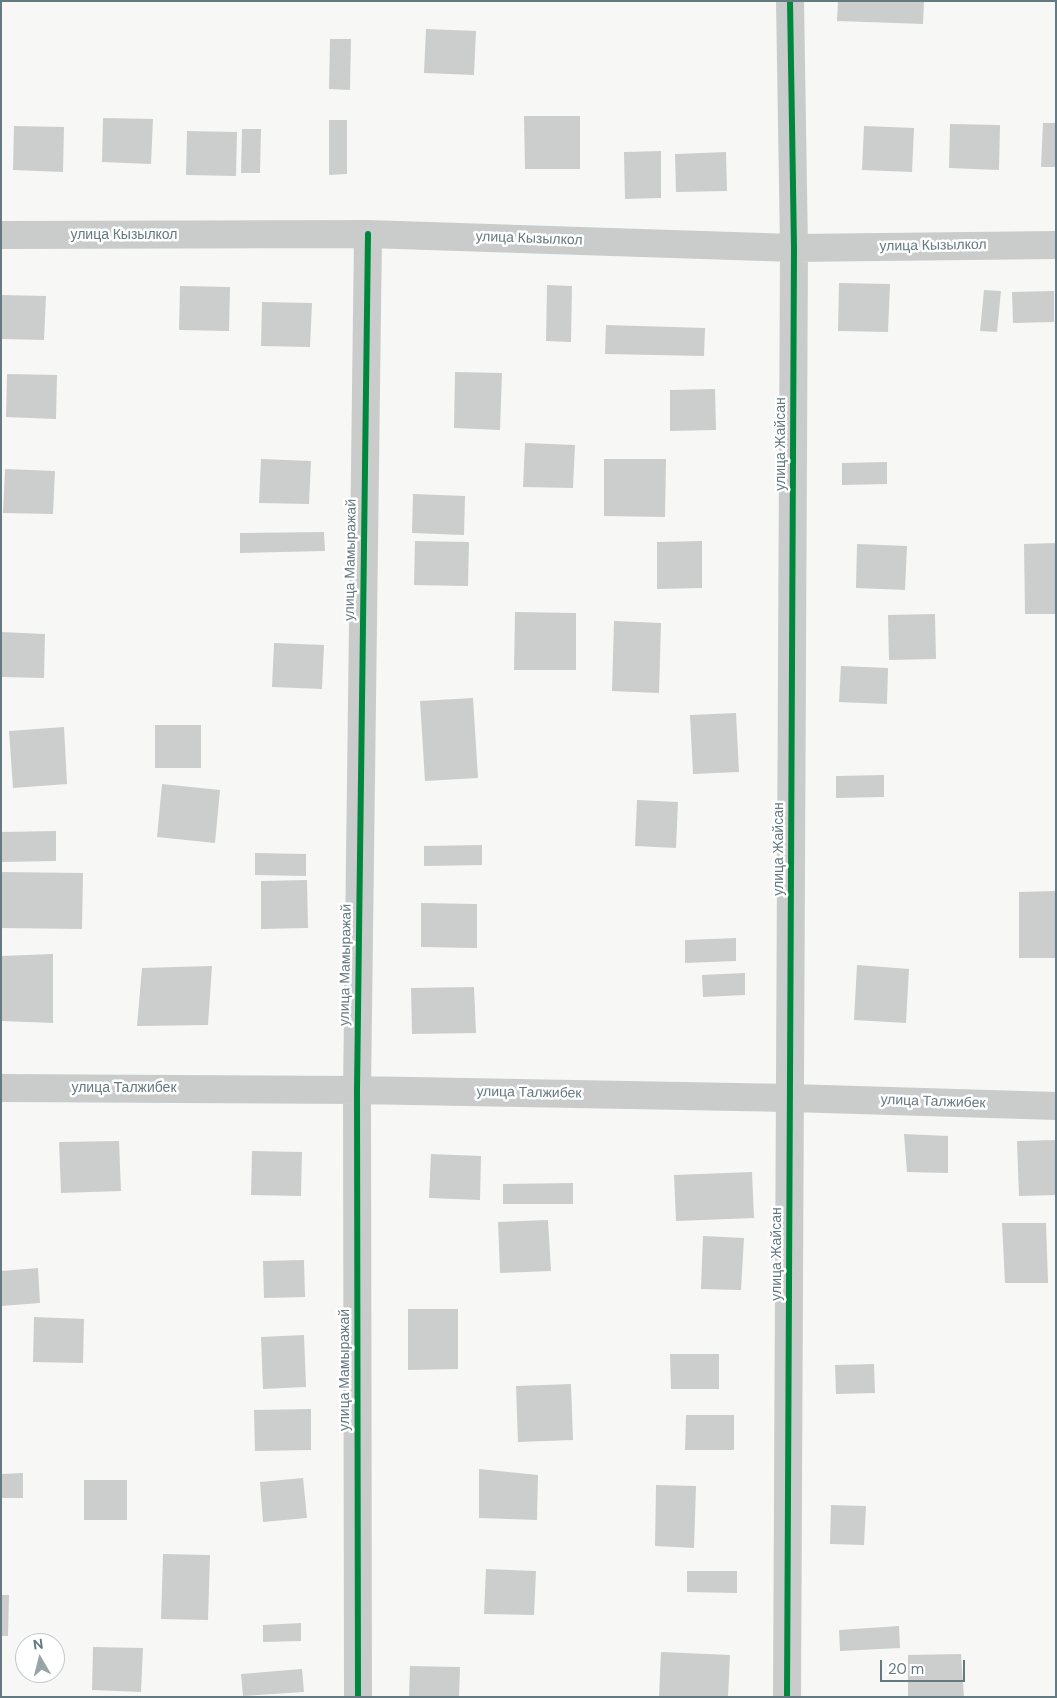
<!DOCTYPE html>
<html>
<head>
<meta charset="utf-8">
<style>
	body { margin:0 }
	#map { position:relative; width:1057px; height:1698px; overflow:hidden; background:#f7f7f6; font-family:"DM Sans",sans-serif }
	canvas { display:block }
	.frame { position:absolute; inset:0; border:2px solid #647980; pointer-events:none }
	.north { position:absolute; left:15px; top:1633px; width:50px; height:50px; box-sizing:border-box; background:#fff; border:1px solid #c1c9cc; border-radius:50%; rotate:352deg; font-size:14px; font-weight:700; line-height:20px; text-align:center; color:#647980 }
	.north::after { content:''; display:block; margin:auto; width:18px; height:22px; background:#97a5a9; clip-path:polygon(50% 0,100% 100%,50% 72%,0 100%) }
	.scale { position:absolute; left:880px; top:1660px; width:85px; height:22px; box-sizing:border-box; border:2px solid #647980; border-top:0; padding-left:6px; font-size:15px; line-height:18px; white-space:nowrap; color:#647980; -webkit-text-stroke:4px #fff; paint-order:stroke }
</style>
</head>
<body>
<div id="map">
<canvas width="1057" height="1698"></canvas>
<div class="frame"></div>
<div class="north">N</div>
<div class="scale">20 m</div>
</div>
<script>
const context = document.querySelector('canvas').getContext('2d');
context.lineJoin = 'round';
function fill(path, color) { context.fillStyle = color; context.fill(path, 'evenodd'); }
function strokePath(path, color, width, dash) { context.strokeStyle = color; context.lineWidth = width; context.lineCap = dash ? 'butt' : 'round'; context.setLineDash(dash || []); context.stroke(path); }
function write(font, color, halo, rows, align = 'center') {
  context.font = font + ' "DM Sans",sans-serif'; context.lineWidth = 5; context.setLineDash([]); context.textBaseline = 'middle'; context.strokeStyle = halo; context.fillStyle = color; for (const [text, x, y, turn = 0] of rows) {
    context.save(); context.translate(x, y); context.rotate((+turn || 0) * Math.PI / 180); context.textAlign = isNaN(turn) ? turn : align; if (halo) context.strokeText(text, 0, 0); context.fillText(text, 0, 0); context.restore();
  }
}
const building = new Path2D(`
	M838 1 924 2 923 24 837 21Z
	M426 29 476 31 474 75 424 73Z
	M330 39H351L350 90 329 89Z
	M524 116H580V169H525Z
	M103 118 153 119 151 164 102 162Z
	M329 120H347V174L329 175Z
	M1043 123H1056V167H1041Z
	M950 124 1000 125 999 170 949 168Z
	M14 126 64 127 63 172 13 170Z
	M864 126 914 128 912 172 862 170Z
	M242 129H261L260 173H241Z
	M187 131 237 132 236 176 186 175Z
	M661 151V198L625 199 624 152Z
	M726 152 727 191 676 192 675 154Z
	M839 283 890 284 888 332 838 331Z
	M547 285 572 286 571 342 546 341Z
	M180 286 230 287 229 331 179 330Z
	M984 290 1001 291 997 332 980 331Z
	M1054 291V322L1013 323 1012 292Z
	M1 295 46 296 44 340 1 339Z
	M262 302 312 303 310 347 261 346Z
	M606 325 705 328 704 356 605 354Z
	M455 372 502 373 500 430 454 428Z
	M7 374 57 375 56 419 6 417Z
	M715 389 716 430 670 431V390Z
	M525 443 575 445 573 488 523 487Z
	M261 459 311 461 309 504 259 503Z
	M604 459H666L665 517 604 516Z
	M887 462V484L842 485V463Z
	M5 469 55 471 53 514 3 513Z
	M413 494 465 496 464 535 412 533Z
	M324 532 325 551 240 553V533Z
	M415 541 469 542 468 586 414 585Z
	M702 541V588L657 589V542Z
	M1056 543V614H1025L1024 544Z
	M857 544 907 546 905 590 856 588Z
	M515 612 576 613V670H514Z
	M935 614 936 659 889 660 888 615Z
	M614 621 661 623 659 693 612 691Z
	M1 632 45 634 44 678 1 677Z
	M274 643 324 645 322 689 272 687Z
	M841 666 888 668 887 704 839 702Z
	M473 698 478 778 425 781 420 701Z
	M736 713 739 772 693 774 690 715Z
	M155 725H201V768H155Z
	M64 727 67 784 13 788 9 731Z
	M884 775V797L836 798V776Z
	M162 784 220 790 215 843 157 837Z
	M637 800 678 802 676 848 635 846Z
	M56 831V861L1 862V832Z
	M482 845V865L424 866V846Z
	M255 853 306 854V876L255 875Z
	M1 872 83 873 82 929 1 928Z
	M307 880 308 928 261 929V881Z
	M1056 891V958H1019V892Z
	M421 903 477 904V948L421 947Z
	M736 938V961L685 963V940Z
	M53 954V1023L1 1021V956Z
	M857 965 909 969 906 1023 854 1020Z
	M212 966 208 1025 137 1026 142 968Z
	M745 973V995L703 997 702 975Z
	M474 987 476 1033 412 1034 411 988Z
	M904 1134 948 1136V1173L907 1172Z
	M1056 1140V1195L1019 1196 1017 1141Z
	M119 1141 121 1191 61 1193 59 1142Z
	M252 1151 302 1152 301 1196 251 1195Z
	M431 1154 481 1156 480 1200 429 1198Z
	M752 1172 754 1218 676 1221 674 1175Z
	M573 1183V1204H503V1184Z
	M548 1220 551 1271 500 1273 498 1222Z
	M1002 1223H1046L1048 1283H1005Z
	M703 1236 744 1238 741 1290 701 1289Z
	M304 1260 305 1297 264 1298 263 1261Z
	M38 1268 40 1303 1 1306V1271Z
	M408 1309H458V1369L408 1370Z
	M34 1317 84 1319 83 1363 33 1362Z
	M304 1335 306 1387 263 1389 261 1337Z
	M670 1354H719V1389H671Z
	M874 1364 875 1393 836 1394 835 1365Z
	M571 1384 573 1440 518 1442 516 1386Z
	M311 1409V1450L255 1451 254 1410Z
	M686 1415H734V1450H685Z
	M479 1469 538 1475 537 1520 479 1518Z
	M23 1473V1498H1V1474Z
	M303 1478 307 1518 263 1522 260 1482Z
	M84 1480H127V1520H84Z
	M656 1485 696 1486 694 1548 655 1546Z
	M831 1505 866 1506 864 1545 830 1544Z
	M163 1554 210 1555 208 1620 161 1619Z
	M486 1569 536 1571 534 1615 484 1614Z
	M687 1571H737V1593L687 1592Z
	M1 1595H9L8 1636H1Z
	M301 1623V1641L263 1642V1625Z
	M899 1626 900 1648 840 1651 839 1630Z
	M93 1647 143 1648 141 1692 92 1690Z
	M661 1652 730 1655 728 1697H659Z
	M961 1654 964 1697H908V1655Z
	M410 1666 460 1667 459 1697H409Z
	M302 1669 304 1692 243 1696 241 1674Z`);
const minor = new Path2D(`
	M1 235 368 234 794 248 1056 245
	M1 1088 357 1090 791 1098 1056 1106
	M358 1697 357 1090 368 234
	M787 1697 794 248 790 1`);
const cycleway = new Path2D(`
	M358 1697 357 1090 368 234
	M787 1697 794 248 790 1`);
const streetNames = [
	["улица Кызылкол",124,235],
	["улица Кызылкол",529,239,2],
	["улица Кызылкол",933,246,-1],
	["улица Жайсан",781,444,-90],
	["улица Мамыражай",351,560,-89],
	["улица Жайсан",779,849,-90],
	["улица Мамыражай",346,965,-89],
	["улица Талжибек",124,1088],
	["улица Талжибек",529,1093,1],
	["улица Талжибек",933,1102,2],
	["улица Жайсан",777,1254,-90],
	["улица Мамыражай",345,1370,-90]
];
fill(building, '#cccece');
strokePath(minor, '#cacccc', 28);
strokePath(cycleway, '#00873e', 6);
write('14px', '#647980', '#fff', streetNames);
</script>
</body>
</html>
